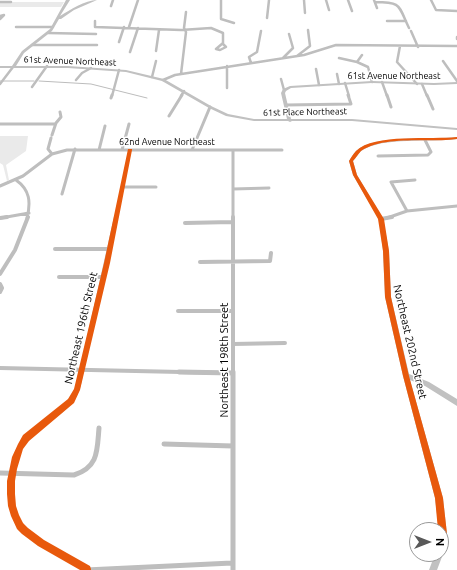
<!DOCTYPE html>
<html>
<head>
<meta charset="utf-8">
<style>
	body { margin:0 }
	#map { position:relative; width:457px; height:570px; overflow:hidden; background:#fff; font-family:Ubuntu,sans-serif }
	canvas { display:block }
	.north { position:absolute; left:409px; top:522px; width:40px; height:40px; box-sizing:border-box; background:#fff; border:1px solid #999; border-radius:50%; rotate:90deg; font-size:11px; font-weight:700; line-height:16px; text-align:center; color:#000 }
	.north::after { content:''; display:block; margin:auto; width:14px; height:18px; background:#595959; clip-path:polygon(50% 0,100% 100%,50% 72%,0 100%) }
</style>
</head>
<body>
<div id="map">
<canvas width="457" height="570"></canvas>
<div class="north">N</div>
</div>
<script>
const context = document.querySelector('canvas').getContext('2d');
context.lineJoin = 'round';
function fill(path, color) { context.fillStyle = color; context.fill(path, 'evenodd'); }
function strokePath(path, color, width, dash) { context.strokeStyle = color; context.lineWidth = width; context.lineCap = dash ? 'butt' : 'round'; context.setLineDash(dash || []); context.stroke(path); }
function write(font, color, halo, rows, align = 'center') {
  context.font = font + ' Ubuntu,sans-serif'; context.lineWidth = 3; context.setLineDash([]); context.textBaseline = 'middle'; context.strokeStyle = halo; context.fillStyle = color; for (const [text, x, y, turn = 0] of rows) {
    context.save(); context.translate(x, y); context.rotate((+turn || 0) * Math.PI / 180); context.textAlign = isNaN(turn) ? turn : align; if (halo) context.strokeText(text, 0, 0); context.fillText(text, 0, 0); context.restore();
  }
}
const green = new Path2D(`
	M0 2H64L61 7H0Z
	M0 136H28L26 151 6 165 9 180 7 181 3 165 0 163Z`);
const stream = new Path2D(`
	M0 81H34
	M39 81 91 84 147 98`);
const streetFar3 = new Path2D(`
	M221 0V19L234 23
	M304 0 305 13
	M326 0 329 10
	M348 0 352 11
	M374 0 377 8
	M431 0 436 10 457 11
	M0 2H11
	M375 2C402 2 398 5 409 28
	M111 6 113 0
	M0 16 4 15 0 19
	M267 18 269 0
	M95 21V27L181 30 211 28 223 33V43L216 49 220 50 226 47 223 44
	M387 21H406
	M16 27H53
	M129 27 138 0
	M411 31 418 47
	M48 33 96 34
	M457 37V39
	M119 42 124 27
	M32 45H97
	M400 46 397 62 417 84
	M156 51 159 30
	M130 52 138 28
	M362 55 357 62 368 67 372 82
	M297 56 310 46 308 30
	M283 58 293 48 289 34
	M339 58 357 62
	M443 61 457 81
	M251 63 249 57 257 52 261 31
	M227 66V88
	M316 69 319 85
	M181 74 186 32 184 28 186 12
	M337 74 339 84
	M152 77 156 61
	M281 79 284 90
	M76 80 82 73 91 68
	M163 80 175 75 304 55 336 45 457 46
	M382 82 387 96
	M345 83 349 96
	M0 84 13 67
	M422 84 427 96
	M32 87 47 66
	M112 96 119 70
	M181 96 184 91`);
const streetFar2 = new Path2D(`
	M387 95 391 107
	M427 95 433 109
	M111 98 112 95
	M286 105 351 104 348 95
	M169 116 182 95
	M0 124H55
	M52 135 56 123 61 117 60 112
	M51 138 48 149 52 154
	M99 150 105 126
	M122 150 129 124
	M192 150 210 107
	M233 150V218
	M378 156 428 155 431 152 425 140
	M16 180C30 190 31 202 27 218
	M0 186 23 176 52 154 67 150H282
	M122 187H156
	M233 189 269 188
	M62 194 75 149
	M407 211 391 182 415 180
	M1 218 29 213
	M116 218 130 150
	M387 218 407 211 457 206`);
const streetFar1 = new Path2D(`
	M233 217V373
	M0 218 7 217
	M381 219 392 217
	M185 223 232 222
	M55 249H109
	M200 262 270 261 271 253
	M0 274 15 250 28 217
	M59 277H103
	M0 284 2 288 0 292
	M178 311H233
	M233 344 285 343
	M0 368 226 373
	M81 373 116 217`);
const street = new Path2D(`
	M81 372C79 382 78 392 71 400 60 415 40 424 27 437 17 447 14 464 12 477 3 534 46 546 87 569
	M179 372 233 373
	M233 372V570
	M164 444 233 446
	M0 473 74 475C99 467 97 450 99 428
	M86 570 232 563`);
const secondary = new Path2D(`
	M66 0H70L60 16C70 10 85 0 97 0L74 10 61 19H59L52 31 24 53 16 66H68L126 70 164 79 211 106 228 114 254 119H287L281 93 283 89 290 86 372 81 434 83 457 82V84L434 85 372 83 291 88 286 91 285 93 291 119H352L457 128V130L352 121H292L290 122 288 121H254L226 116 209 108 162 81 126 72 68 68H0V66H12L22 51 50 29Z
	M457 137V139C429 143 384 136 361 151 358 154 356 158 353 161L357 175 383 219 389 251 391 297 409 374 429 382 457 399V406L425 386 410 380 443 498 447 534 444 548 441 549V530H439L435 498 403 376 385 297 383 251 379 219 353 175 349 161C351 158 353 154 356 151 374 134 432 140 457 137Z
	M441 551 443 554 437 570H429L435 554H441Z`);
const cycleway = new Path2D(`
	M457 137V139C429 143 385 135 361 151 358 154 356 158 353 161L357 175 384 219 389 251 391 297 409 376 443 498 447 534 444 548 441 549V530H438L435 498 403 376 385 297 383 251 378 219 353 175 349 161C351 158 353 154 356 151 374 133 432 140 457 137Z
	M128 149H132V150L110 263 80 390 74 403 29 441 23 449 17 469 15 481V494L16 506 19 515 23 523 28 528 44 540 90 566 91 569V570H80L38 546 22 534 17 529 11 516 8 506 7 494V481L12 457 18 444 23 435 68 399 74 389 104 263Z`);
const farStreetnames = [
	["61st Avenue Northeast",70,61,2],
	["61st Avenue Northeast",394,76],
	["61st Place Northeast",305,112,-1],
	["62nd Avenue Northeast",167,142]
];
const streetNames = [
	["Northeast 196th Street",81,328,-77],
	["Northeast 202nd Street",410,342,77],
	["Northeast 198th Street",224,360,-90]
];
fill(green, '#eaeaea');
strokePath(stream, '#bcbcbc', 1);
strokePath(streetFar3, '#bebebe', 2.5);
strokePath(streetFar2, '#bebebe', 3);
strokePath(streetFar1, '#bebebe', 4);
strokePath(street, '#bebebe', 5);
fill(secondary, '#c1c1c1');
fill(cycleway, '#e8590c');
write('9px', '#000', '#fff', farStreetnames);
write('11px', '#000', '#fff', streetNames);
</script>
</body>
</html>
